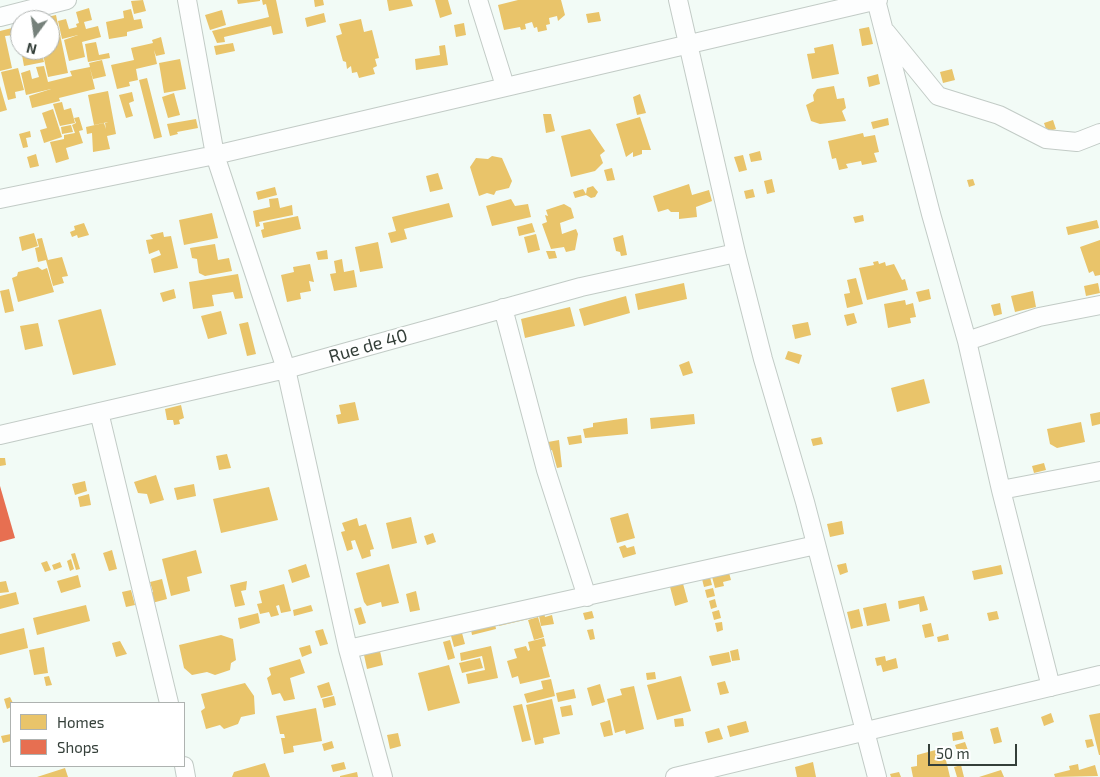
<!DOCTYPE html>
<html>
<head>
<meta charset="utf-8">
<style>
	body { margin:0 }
	#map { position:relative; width:1100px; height:777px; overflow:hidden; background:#f2fbf6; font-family:"Exo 2",sans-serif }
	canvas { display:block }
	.legend { position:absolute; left:10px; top:702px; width:175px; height:65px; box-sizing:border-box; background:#fff; border:1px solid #aeb2b0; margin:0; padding:6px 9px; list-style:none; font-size:15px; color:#343f39 }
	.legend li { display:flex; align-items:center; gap:10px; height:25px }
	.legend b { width:25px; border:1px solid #aeb2b0 }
	.north { position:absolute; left:10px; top:10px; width:50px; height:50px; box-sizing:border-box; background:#fff; border:1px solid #aeb2b0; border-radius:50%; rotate:194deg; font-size:14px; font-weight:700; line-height:20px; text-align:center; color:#343f39 }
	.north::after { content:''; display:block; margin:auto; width:18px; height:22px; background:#76817b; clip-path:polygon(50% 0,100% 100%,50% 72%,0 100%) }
	.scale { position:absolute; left:928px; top:744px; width:89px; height:22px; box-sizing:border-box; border:2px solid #343f39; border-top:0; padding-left:6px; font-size:15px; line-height:18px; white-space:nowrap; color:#343f39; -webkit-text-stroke:4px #fff; paint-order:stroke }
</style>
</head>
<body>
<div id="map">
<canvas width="1100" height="777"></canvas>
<ul class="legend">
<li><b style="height:14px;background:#e9c46a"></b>Homes</li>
<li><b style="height:14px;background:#e76f51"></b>Shops</li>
</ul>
<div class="north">N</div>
<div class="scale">50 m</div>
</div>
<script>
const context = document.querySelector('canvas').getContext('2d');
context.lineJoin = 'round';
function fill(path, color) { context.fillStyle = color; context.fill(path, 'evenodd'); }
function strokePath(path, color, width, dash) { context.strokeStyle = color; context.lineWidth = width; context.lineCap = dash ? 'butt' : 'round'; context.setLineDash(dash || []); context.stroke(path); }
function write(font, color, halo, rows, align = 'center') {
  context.font = font + ' "Exo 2",sans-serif'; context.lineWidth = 5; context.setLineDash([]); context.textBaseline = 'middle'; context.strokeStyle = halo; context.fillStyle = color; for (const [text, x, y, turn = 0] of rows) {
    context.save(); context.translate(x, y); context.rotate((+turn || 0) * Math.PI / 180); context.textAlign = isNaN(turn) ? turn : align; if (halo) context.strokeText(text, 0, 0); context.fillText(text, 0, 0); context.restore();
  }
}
const homes = new Path2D(`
	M143 0 146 11 134 14 131 1Z
	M237 0H260V1L238 4Z
	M262 0H276L283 33 273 35 271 26 224 37 225 42 217 43 212 31 269 17 266 4 263 5Z
	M314 0H323L324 5 315 7Z
	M387 0H411L413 6 389 11Z
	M435 0H448L452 14 440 18Z
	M518 0H561L565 15 558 21 557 16 549 18 550 24 546 25 547 30 538 32 537 27 534 28 532 22 525 24 526 29 521 30 520 27 504 30 498 5Z
	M89 8 92 20 84 22 86 29 98 26 101 37 82 42 85 57 69 61 64 40 78 35 62 39 58 21 66 19 69 29 77 27 76 24 79 23 76 12Z
	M131 9 134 20 141 19 143 28 127 32V36L109 39 106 22 124 18 123 11Z
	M222 10 226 25 210 30 205 15Z
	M599 12 601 21 588 23 586 14Z
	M324 13 326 22 307 27 305 18Z
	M56 15 68 73 48 77 42 50H50V20L47 17Z
	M361 19 364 32 372 30 379 58 375 59 377 66 373 68 375 74 359 78 357 72 352 73 351 66 347 69 346 62 343 61 336 36 342 34 339 24Z
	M20 22V44H19L14 24Z
	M464 23 466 35 456 37 454 25Z
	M869 27 873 44 862 46 859 29Z
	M12 28 14 35 5 36 12 68 0 71V31Z
	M161 37 165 54 156 56 154 50 157 64 136 69 138 80 129 82 130 86 117 89 111 65 134 60 131 48 153 43 152 40Z
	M96 42 99 55 109 53 110 58 88 62 85 44Z
	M233 43 235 51 216 55 214 46Z
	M833 44 839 74 812 79 807 54 815 53 814 48Z
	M445 45 448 65 416 70 415 59 440 55 439 46Z
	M21 50H41L44 62 24 66Z
	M180 59 186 89 164 93 159 63Z
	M102 60 106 76 93 79 90 68 95 89 59 98 60 101 32 108 29 96 51 89 26 95 21 73 30 70 32 79 39 77 36 67 44 66 48 82 72 76 70 71 90 67 89 63Z
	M18 68 24 90 15 92 16 98 8 100 1 72Z
	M952 69 955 80 943 83 940 72Z
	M878 74 880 84 869 87 867 77Z
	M147 78 162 137 154 139 139 80Z
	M0 86 7 110 0 112Z
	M834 86 837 99 844 98 846 108 842 111 846 121 820 124 811 121 806 105 814 101 813 95 817 89Z
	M108 91 116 134 107 136 110 149 93 152 92 133 87 134 86 127 104 123 106 129 105 123 108 122 94 125 88 95Z
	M132 92 134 101 129 103 133 116 126 118 119 95Z
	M174 93 180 115 168 118 162 97Z
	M640 94 646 113 637 115 633 97Z
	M62 102 64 110 71 108 75 123 60 126 53 104Z
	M53 109 62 137 44 143 40 130 47 128 42 113Z
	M543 114H551L555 131 546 133Z
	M79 117 83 130 79 131 83 143 66 148 69 159 56 163 50 142 64 139V135L75 133 72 125 76 123 74 118Z
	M640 117 651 150H642V154L633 157V152L626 157 616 124Z
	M888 118 889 125 873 129 871 122Z
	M196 119 198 128 177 132 178 134 170 136 167 124Z
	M1053 120 1056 129 1047 132 1044 123Z
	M71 125 73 132 62 134 61 127Z
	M590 129 605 151 600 155 603 163 595 171 571 177 561 136Z
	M30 131 31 137 26 138 28 147 23 148 19 134Z
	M863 133 864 137 875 135 879 152 874 153 877 162 862 165 861 161 846 164 848 168 839 170 836 158 832 159 828 141Z
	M760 151 762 160 751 162 749 154Z
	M36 154 39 166 30 168 27 157Z
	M743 155 747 170 739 172 734 157Z
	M492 156 502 158 512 181 509 188 496 191 494 195 487 193 479 196 470 167 476 158 488 159Z
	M612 168 615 180 607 181 604 170Z
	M438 173 443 189 430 192 426 176Z
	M772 179 775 192 767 194 764 181Z
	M973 179 975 185 969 187 967 180Z
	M689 184 692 195 709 190 712 201 696 207 697 217 679 219V212H671L668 209 658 212 653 196Z
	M593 186 598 192 595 197 591 198 586 195 575 198 573 192 583 189 586 194 587 188Z
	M275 187 277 195 258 200 256 192Z
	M753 189 755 197 746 199 744 191Z
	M278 198 280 208 292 205 293 215 259 222 260 226 256 227 253 211 270 207 269 199Z
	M511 199 515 206 528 204 531 217 492 226 486 206Z
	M449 203 453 217 404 229 407 239 391 243 388 233 396 231 392 217Z
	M564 204 571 208 574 218 560 223 562 234 576 229 578 234 575 250 566 252 564 247 551 249 542 224 547 222 545 215 548 216 546 210Z
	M212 213 218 238 184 245 179 220Z
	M863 215 864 221 855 223 853 217Z
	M298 216 301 229 263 238 261 230 264 229 263 223Z
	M1097 220 1099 228 1068 235 1066 227Z
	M84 223 89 235 78 238 77 235 72 237 70 232 75 230 74 226Z
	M532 223 535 232 519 236 517 227Z
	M163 232 164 237 171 236 178 268 154 273 151 259 161 255 159 250 149 254 146 240 153 239 150 235Z
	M34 233 38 246 22 251 19 237Z
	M536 234 540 250 528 253 524 237Z
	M623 235 627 255 621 256 620 252 616 251 613 238Z
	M42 238 48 260 62 257 68 276 62 277 64 283 53 286 46 260 38 262 35 248 39 247 37 239Z
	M1100 240V275L1095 276 1093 271 1089 273 1080 247Z
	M378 242 383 268 360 272 355 247Z
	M215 244 218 260 229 258 232 271 205 276 199 273 197 259 192 258 190 248Z
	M327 250 328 259 318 260 316 252Z
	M546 251H555L557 258 549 259Z
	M342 259 344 272 354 270 357 287 334 291 330 274 336 273 334 261Z
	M878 261 879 264 885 262 886 266 894 264 902 280 905 279 908 290 867 300 859 268 874 265 873 262Z
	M310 264 314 282 309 281 311 291 300 293 301 299 287 302 281 275 294 272 293 267Z
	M38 267 42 270 47 268 54 292 18 302 12 278 17 276 18 272Z
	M238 274 243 298 235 299 233 292 212 295 214 306 193 309 189 282Z
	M856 278 863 304 847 308 844 294 850 293 847 280Z
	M684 283 687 299 638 310 635 294Z
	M1098 283 1100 293 1086 296 1084 286Z
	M9 289 14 311 5 313 0 291Z
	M174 289 176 298 163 302 160 293Z
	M929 289 931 299 919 302 916 292Z
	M1033 291 1036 307 1015 312 1011 296Z
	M626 296 630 313 584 326 579 309Z
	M905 300 906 305 913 303 916 317 910 318 911 323 888 328 884 304Z
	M1000 303 1002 314 994 316 991 305Z
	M570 307 575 326 525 338 521 319Z
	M101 309 116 365 73 375 58 320Z
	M221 311 227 334 208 339 201 316Z
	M854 313 857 323 847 326 844 315Z
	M248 322 256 354 247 356 239 324Z
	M808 322 811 335 795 339 792 325Z
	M38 323 43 346 25 350 20 326Z
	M788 351 802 355 799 364 785 359Z
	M689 361 693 373 683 376 679 365Z
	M924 379 930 403 897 412 891 388Z
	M355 402 359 420 338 424 336 415 341 414 339 405Z
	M181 405 184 418 179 420 180 424 174 425 173 420H167L165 409Z
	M1100 412V424L1092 426 1090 414Z
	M694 414 695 424 651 429 650 418Z
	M627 418 628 434 585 438 583 429 593 427V423Z
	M1081 422 1085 442 1057 448 1050 444 1047 429Z
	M581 435 582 443 569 445 567 437Z
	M821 437 823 444 813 446 811 439Z
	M559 440 562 467 557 468 552 450 549 451 548 442Z
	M227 454 231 468 219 470 216 456Z
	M0 458H5L6 465 0 466Z
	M1044 463 1046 470 1034 473 1032 466Z
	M156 475 164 500 150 504 147 494 138 493 134 482Z
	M85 481 87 491 75 495 72 484Z
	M194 484 196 496 177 500 174 488Z
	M269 487 278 520 221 533 213 499Z
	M89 494 91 505 80 507 78 497Z
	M628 513 635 538 617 543 610 518Z
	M411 517 417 543 392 549 386 523Z
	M357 518 359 526 366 524 374 549 370 550 371 556 362 559 355 540 351 541 353 549 347 551 341 532 345 531 342 523Z
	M842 521 844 534 830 537 827 524Z
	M433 533 436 542 427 545 424 536Z
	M625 545 627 548 634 546 636 554 623 558 619 547Z
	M112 550 117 569 109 571 103 553Z
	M196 550 202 573 187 577 190 591 171 596 162 559Z
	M75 553 80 569 76 570 71 554Z
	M71 559 74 569 70 571 67 561Z
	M47 561 51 570 45 572 41 563Z
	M60 562 62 567 54 570 52 565Z
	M846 563 848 572 840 575 837 565Z
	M306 564 310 577 292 583 288 570Z
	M389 564 399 603 382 607 381 602 367 606 364 602 356 573Z
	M1001 565 1003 574 974 580 972 571Z
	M728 569 731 580 723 582 724 586 715 588 711 573Z
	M709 573 712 585 704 587 701 575Z
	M78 575 81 587 61 593 57 581Z
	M162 579 167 599 152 603 149 593 153 592 150 582Z
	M682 580 688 602 675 606 669 583Z
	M6 581 9 592 0 593V582Z
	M247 581 246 590 241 591 245 605 235 607 230 585Z
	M284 584 291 611 281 613 279 605 276 606 279 615 271 617 269 612 260 614 257 604 262 603 259 591Z
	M713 588 715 596 707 598 705 590Z
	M131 590 135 605 126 607 122 592Z
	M416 591 420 610 410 612 406 594Z
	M16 592 19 604 0 609V596Z
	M924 596 928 610 920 612 919 604 899 609 898 601Z
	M715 599 717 607 711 609 709 601Z
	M886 603 890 621 867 626 863 608Z
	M86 605 90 621 37 635 33 618Z
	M311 605 313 611 294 616 293 610Z
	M361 607 366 623 359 625 354 609Z
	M543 607 545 617 552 615 554 624 541 626 539 616 534 617 532 610Z
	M859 609 863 626 851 629 847 612Z
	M531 610 533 618 499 626 497 618Z
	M719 610 721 618 714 620 712 612Z
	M592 611 594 618 585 620 583 613Z
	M997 611 999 619 989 621 987 613Z
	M258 613 260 623 240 629 238 618Z
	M538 617 544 637 534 640 528 620Z
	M494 619 496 629 472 635 470 625Z
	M722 622 723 630 717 632 715 623Z
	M931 623 934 636 925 638 922 625Z
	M24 628 28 648 0 655V634Z
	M323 629 328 644 320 646 315 631Z
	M593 629 595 639 590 640 587 630Z
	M462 633 465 644 454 647 451 636Z
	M948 634 949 640 938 642 937 637Z
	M221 635 233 639 236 660 231 663 230 670 215 675 207 672 192 675 184 668 179 645Z
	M544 638 546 646 542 647 550 677 520 684 518 676 512 678 507 661 517 658 514 649 526 646 528 651 530 650 528 642Z
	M450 640 455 658 448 660 443 642Z
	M120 641 127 654 116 657 112 643Z
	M310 645 312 653 302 657 299 648Z
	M491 646 498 678 468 684 466 674 485 670 482 656 461 661 460 653Z
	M44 647 48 673 34 675 29 650Z
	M738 649 740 660 732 661 730 651Z
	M380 651 383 665 367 669 364 655Z
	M729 652 731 662 712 666 709 656Z
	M885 656 886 661 896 658 898 668 883 672 881 665 877 666 875 658Z
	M480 658 483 668 462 673 459 663Z
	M300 659 305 673 290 678 295 699 284 701 280 693 272 695 267 678 271 675 269 668Z
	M449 665 460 703 428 711 418 673Z
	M655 672 656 679 647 680 646 673Z
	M49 676 52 685 46 686 44 677Z
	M681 676 691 711 657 720 647 685Z
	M551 679 555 696 527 703 524 694 543 689 541 681Z
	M725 681 729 693 720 695 717 683Z
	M329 682 333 695 321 698 317 686Z
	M245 683 254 696 255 714 241 717 238 724 224 729 220 725 206 729 201 711 205 708 201 694Z
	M600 684 605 702 592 706 587 688Z
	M634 686 644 729 626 734 625 730 615 733 607 699 622 695 620 689Z
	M574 689 576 698 558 702 556 693Z
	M334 696 336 705 324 708 322 699Z
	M10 697 13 703 11 707 7 709 4 699Z
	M552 699 560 734 543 738 544 743 535 745 526 705Z
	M522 704 531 740 522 742 513 706Z
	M571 705 573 715 562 717 560 707Z
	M316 708 322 741 293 746 294 752 284 754 281 738H285L284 734H280L276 716Z
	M1051 713 1054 722 1044 726 1041 717Z
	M1100 713V755H1099L1089 715Z
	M683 718 684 726 675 727 674 719Z
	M610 720 613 735 604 737 600 723Z
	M746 721 749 732 730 737 727 726Z
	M998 727 1002 742 994 744 990 729Z
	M719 728 723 739 708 743 705 732Z
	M962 731 964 739 953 741 952 733Z
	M398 733 401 746 390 749 387 735Z
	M11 734V741L3 743 1 736Z
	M1092 739 1094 746 1087 748 1085 740Z
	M332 741 334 748 324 751 322 744Z
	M965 742 969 753 959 756 955 745Z
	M943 748 950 777H913L911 767 917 766V755Z
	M344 762 346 769 333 772 331 765Z
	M813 762 816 777H797L795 767Z
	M265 763 270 777H232L234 772Z
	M1078 764 1079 770 1095 765 1098 776 1055 777 1054 774 1070 770 1069 766Z
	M961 765 964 777H957L954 767Z
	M65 768 68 777H37Z
	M1001 770 1004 777H979Z
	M357 772 358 777H340V776Z
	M899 772 901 777H891L890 774Z`);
const shops = new Path2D(`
	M0 486 15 538 0 542Z`);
const minor = new Path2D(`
	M187 0 215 155 286 369 348 649 383 777
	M478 0 505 86
	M678 0 736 253 763 359 805 502 877 777
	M876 0 931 214 967 341 1001 490 1051 687
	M0 17 67 0
	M886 32 938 96 999 115 1046 139 1077 142 1100 133
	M0 199 215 155 878 0
	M503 308 546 470 587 597
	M967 341 1039 317 1100 305
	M99 412 169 703
	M0 435 286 369 581 287 736 253
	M1001 490 1100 471
	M348 649 816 545
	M184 766 186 777
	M675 777 1100 675`);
const streetNames = [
	["Rue de 40",368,346,-16]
];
fill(homes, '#e9c46a');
fill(shops, '#e76f51');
strokePath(minor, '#c2cbc6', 20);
strokePath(minor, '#fdfefe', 18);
write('18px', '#343f39', '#fff', streetNames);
</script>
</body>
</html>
